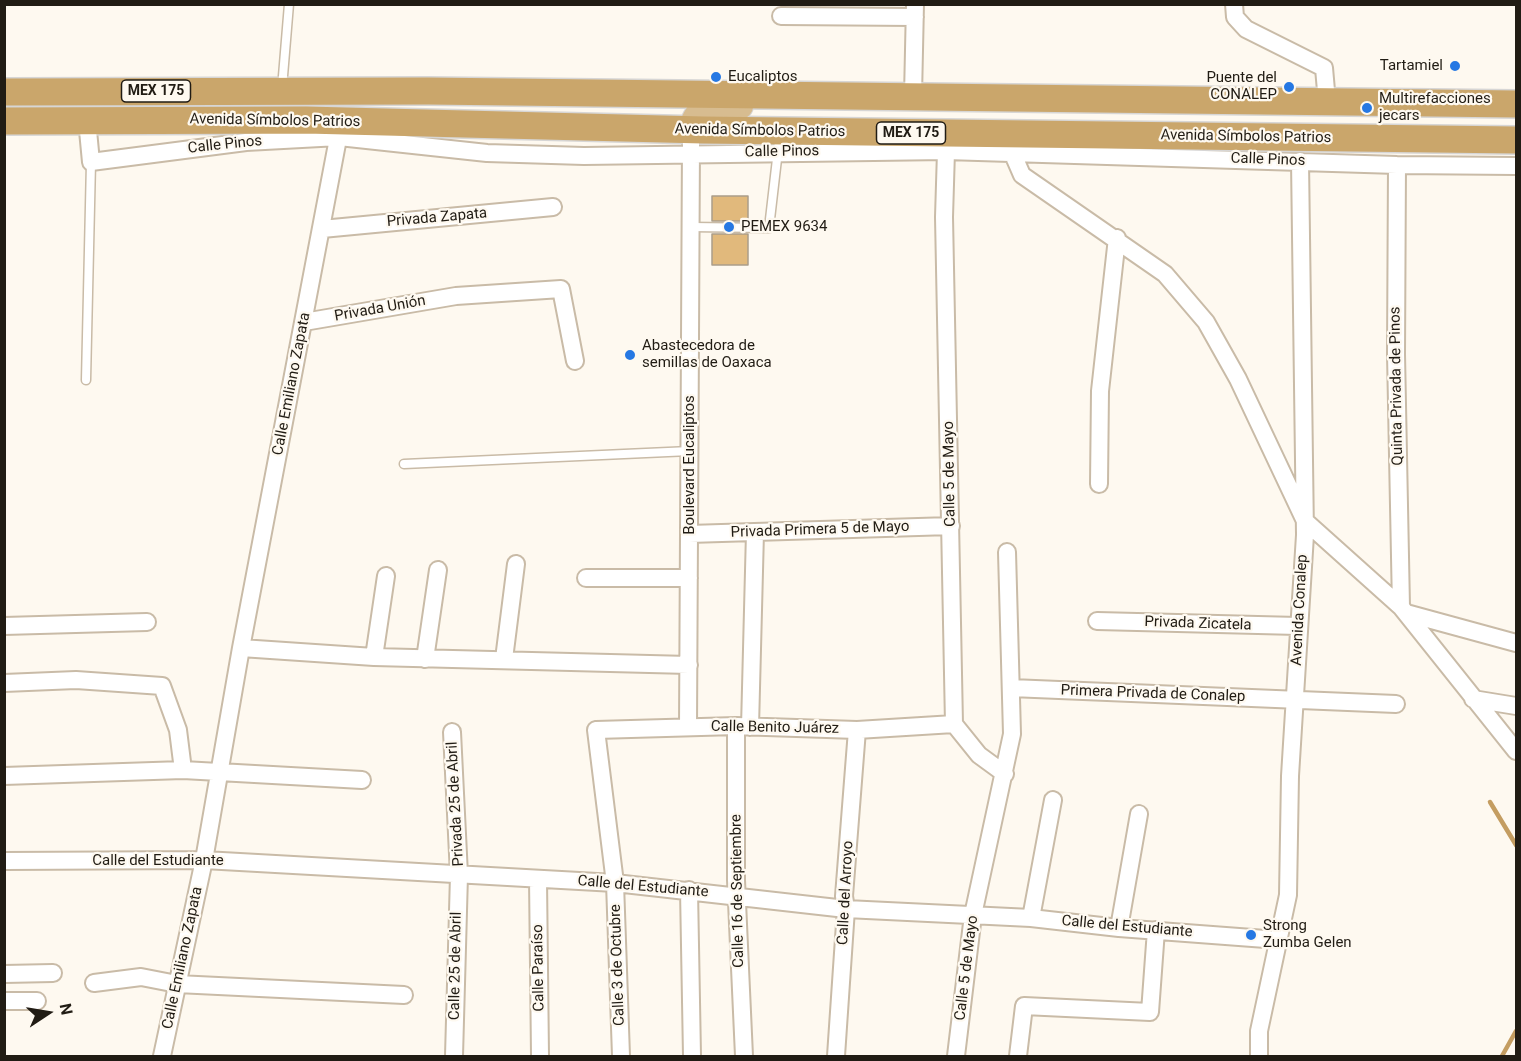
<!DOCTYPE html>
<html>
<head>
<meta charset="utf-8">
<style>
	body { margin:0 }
	#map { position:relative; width:1521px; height:1061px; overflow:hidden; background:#fef9f0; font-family:Roboto,sans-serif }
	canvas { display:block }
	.frame { position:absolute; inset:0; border:6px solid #211c14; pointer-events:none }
	.north { position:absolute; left:18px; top:983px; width:60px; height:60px; -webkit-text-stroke:4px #fef9f0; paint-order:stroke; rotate:78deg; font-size:16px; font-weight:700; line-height:24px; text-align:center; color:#211c14 }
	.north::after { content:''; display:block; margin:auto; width:21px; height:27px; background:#211c14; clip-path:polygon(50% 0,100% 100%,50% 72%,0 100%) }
</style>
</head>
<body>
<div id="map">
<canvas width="1521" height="1061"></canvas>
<div class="frame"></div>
<div class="north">N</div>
</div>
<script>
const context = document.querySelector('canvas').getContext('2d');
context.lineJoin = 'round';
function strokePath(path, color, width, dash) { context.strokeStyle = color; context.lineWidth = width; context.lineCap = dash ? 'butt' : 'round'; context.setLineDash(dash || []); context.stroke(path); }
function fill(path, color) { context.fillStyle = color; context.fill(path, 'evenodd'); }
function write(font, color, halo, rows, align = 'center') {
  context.font = font + ' Roboto,sans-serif'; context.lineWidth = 4.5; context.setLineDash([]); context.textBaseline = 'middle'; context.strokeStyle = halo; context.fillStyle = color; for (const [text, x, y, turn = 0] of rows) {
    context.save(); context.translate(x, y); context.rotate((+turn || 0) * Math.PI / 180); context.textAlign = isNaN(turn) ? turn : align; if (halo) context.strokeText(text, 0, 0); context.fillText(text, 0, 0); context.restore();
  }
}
const stream = new Path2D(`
	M1490 802 1516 845
	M1502 1056 1516 1031`);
const building = new Path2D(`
	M712 196H748V221H712Z
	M712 234H748V265H712Z`);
const service = new Path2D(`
	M282 88 289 4
	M691 227 769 228 780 133
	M86 380 91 162
	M404 464 690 451`);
const minor = new Path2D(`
	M1234 4 1235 17 1246 29 1324 68 1327 102
	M781 16 915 17
	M913 96 915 4
	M87 120 91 162 246 142 339 137 487 153 584 156 946 151 1397 165 1516 166
	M946 151 944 217 954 724 979 755 1005 774
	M1012 152 1022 175 1165 274 1206 322 1238 379 1305 521 1401 607 1516 751
	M1397 165 1396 354 1401 607
	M322 229 553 207
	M304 322 456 296 561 289 575 361
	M1099 484 1100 391 1117 238
	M689 534 951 526
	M586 578H689
	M1406 613 1516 643
	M1097 621 1298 626
	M4 626 147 622
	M241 648 374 657 689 665
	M374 657 386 576
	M425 659 438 570
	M504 659 516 564
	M4 683 76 680 162 686 178 730 183 770
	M1011 688 1396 704
	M1473 699 1516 706
	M736 726V880L744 1056
	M688 727 691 143
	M750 727 755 532
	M452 732 459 875 454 1056
	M4 776 183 770 362 780
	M4 861 204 860 615 883 846 909 1031 918 1119 928 1279 940
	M538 879 540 1056
	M689 890 692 1056
	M1031 918 1053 800
	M1119 928 1139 814
	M4 974 53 973
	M94 983 141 977 177 984 404 995
	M4 1001H37
	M162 1056 204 860 241 648 340 128
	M621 1056 615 883 596 730 736 726 857 730 954 724
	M836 1056 846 909 844 896 857 730
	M956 1056 973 915 1012 734 1007 552
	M1018 1056 1024 1006 1150 1012 1156 930
	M1259 1056V1031L1288 895 1290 776 1305 535 1300 161`);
const primary = new Path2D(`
	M691 130C699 101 714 106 740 106`);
const trunk = new Path2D(`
	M4 92 428 91 1516 104
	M4 121 306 120 703 130 1516 140`);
const markers = [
	[1455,66,6,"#2678e3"],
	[716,77,6,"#2678e3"],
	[1289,87,6,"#2678e3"],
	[1367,108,6,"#2678e3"],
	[729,227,6,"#2678e3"],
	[630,355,6,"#2678e3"],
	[1251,935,6,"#2678e3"]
];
const shields = [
	[156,91,69],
	[911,133,69]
];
const shieldNames = [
	["MEX 175",156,91],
	["MEX 175",911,133]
];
const poiNames = [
	["Tartamiel",1443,66,"right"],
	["Eucaliptos",728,77],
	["Puente del",1277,78,"right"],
	["CONALEP",1277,95,"right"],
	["Multirefacciones",1379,99],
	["jecars",1379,116],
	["PEMEX 9634",741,227],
	["Abastecedora de",642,346],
	["semillas de Oaxaca",642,363],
	["Strong",1263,926],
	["Zumba Gelen",1263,943]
];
const streetNames = [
	["Avenida Símbolos Patrios",275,121,1],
	["Avenida Símbolos Patrios",760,131,1],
	["Avenida Símbolos Patrios",1246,137,1],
	["Calle Pinos",225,145,-6],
	["Calle Pinos",782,152,-1],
	["Calle Pinos",1268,160,2],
	["Privada Zapata",437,218,-5],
	["Privada Unión",380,309,-10],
	["Calle Emiliano Zapata",292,384,-79],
	["Quinta Privada de Pinos",1397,386,-91],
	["Boulevard Eucaliptos",690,465,-90],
	["Calle 5 de Mayo",950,474,-91],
	["Privada Primera 5 de Mayo",820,530,-2],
	["Avenida Conalep",1300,610,-87],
	["Privada Zicatela",1198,624,2],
	["Primera Privada de Conalep",1153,694,2],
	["Calle Benito Juárez",775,728,1],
	["Privada 25 de Abril",456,804,-93],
	["Calle del Estudiante",158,861],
	["Calle del Estudiante",643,887,5],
	["Calle 16 de Septiembre",738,891,-91],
	["Calle del Arroyo",846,893,-87],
	["Calle del Estudiante",1127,927,5],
	["Calle Emiliano Zapata",183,958,-78],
	["Calle 3 de Octubre",618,965,-92],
	["Calle 25 de Abril",456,966,-89],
	["Calle Paraíso",539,968,-91],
	["Calle 5 de Mayo",967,968,-83]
];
strokePath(stream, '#c49d61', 4.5);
fill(building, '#e1b97c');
strokePath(building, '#aa9d89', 1.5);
strokePath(service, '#c9bba7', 11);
strokePath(minor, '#c9bba7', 20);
strokePath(primary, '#d7d6d5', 28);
strokePath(trunk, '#d7d6d5', 30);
strokePath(service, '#fff', 8);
strokePath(minor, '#fff', 16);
strokePath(primary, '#d7bc90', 26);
strokePath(trunk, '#caa66b', 27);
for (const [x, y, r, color] of markers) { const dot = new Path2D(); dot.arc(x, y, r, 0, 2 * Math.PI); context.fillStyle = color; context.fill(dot); strokePath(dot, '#fef9f0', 2); }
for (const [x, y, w] of shields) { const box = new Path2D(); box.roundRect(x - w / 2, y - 11, w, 22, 4.5); context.fillStyle = '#fef9f0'; context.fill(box); strokePath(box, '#211c14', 1.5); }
write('bold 14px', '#211c14', null, shieldNames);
write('15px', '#211c14', '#fef9f0', poiNames, 'left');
write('15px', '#211c14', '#fef9f0', streetNames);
</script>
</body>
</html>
